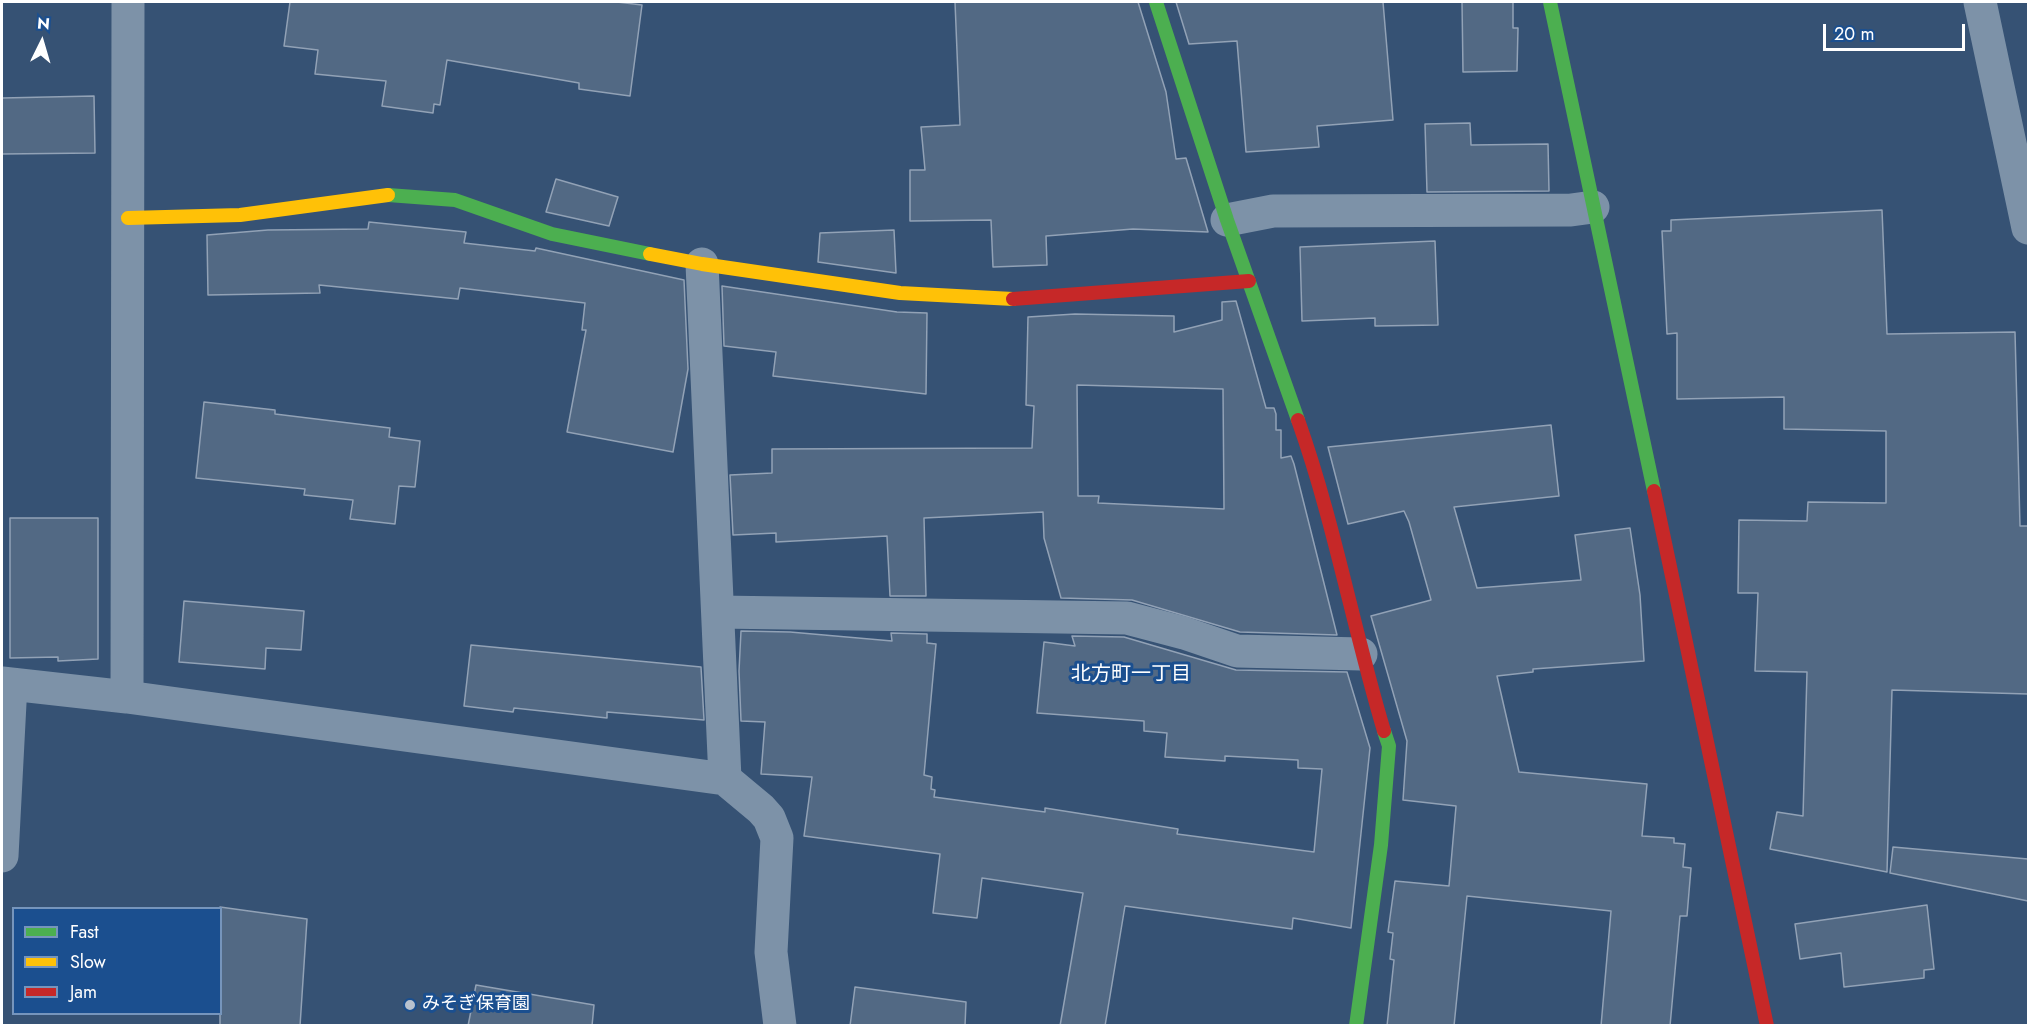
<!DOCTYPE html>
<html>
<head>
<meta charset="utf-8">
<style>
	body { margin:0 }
	#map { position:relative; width:2030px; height:1027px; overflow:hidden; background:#365274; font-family:Jost,sans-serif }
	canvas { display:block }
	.frame { position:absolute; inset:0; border:3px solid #fff; pointer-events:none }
	.legend { position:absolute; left:12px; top:907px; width:210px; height:108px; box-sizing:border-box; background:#1b4f8f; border:2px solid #7695bc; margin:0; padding:8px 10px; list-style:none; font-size:18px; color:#fff }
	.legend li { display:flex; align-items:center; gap:12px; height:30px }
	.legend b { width:30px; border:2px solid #7695bc }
	.north { position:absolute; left:12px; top:12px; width:60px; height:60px; -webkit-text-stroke:4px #1b4f8f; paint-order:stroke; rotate:5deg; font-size:16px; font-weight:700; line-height:24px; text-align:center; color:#fff }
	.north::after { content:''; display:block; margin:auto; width:21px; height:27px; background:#fff; clip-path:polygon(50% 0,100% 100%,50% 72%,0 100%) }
	.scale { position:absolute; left:1823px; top:24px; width:142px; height:27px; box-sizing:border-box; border:3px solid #fff; border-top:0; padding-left:8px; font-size:18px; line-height:21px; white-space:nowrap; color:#fff; -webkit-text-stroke:4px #1b4f8f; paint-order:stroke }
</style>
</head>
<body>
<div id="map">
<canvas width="2030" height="1027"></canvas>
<div class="frame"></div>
<ul class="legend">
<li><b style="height:8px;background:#4caf50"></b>Fast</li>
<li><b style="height:8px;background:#ffc107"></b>Slow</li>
<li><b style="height:8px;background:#c62828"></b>Jam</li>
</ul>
<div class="north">N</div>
<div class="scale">20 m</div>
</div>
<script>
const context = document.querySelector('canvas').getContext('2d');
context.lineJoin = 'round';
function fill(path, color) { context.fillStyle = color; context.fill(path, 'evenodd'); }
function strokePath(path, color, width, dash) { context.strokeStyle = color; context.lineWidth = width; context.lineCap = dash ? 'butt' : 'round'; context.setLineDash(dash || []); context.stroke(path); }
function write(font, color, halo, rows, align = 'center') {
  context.font = font + ' Jost,"Noto Sans JP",sans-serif'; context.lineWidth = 6; context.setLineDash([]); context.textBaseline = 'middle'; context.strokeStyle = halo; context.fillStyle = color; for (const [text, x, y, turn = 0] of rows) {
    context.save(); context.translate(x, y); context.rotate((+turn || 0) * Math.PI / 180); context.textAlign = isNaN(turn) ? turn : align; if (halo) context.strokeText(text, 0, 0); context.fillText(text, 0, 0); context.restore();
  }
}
const building = new Path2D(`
	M290 2H617L642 5 630 96 579 89V83L447 60 440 105 434 104 433 113 382 106 386 81 315 74 318 50 284 46Z
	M955 2H1138L1166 92 1176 159 1186 158 1208 232 1133 229 1046 236 1047 265 993 267 991 220 910 221V170H925L921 127 960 125Z
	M1176 2H1383L1393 120 1317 126 1319 147 1246 152 1237 41 1189 44Z
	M1462 2H1513V28H1518L1517 71 1463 72Z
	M94 96 95 153 2 154V98Z
	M1470 123 1471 145 1548 144 1549 191 1427 192 1425 124Z
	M556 179 618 197 609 226 546 212Z
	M1882 210 1887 334 2015 332 2020 526H2028V694L1892 690 1887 872 1770 849 1777 812 1803 816 1807 672 1755 671 1758 593H1738L1739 520 1807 521 1808 502 1886 503V431L1784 429V397L1677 399V333L1667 334 1662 231H1671V220Z
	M369 222 466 232 464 243 535 251 536 248 684 280 688 369 673 452 567 432 586 330H582L585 303 460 288 458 299 319 285 320 293 208 295 207 235 268 230 368 229Z
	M894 230 896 273 818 262 820 233Z
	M1435 241 1438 325 1375 326V318L1302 321 1300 247Z
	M722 286 897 312 927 313 926 394 773 376 776 352 724 346Z
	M1236 301 1266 408H1274L1276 414V430H1281V458L1291 456 1294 464 1337 635 1240 632 1132 600 1061 598 1044 538 1043 512 924 518 926 596H890L887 536 776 542V533L733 535 730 475 772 473V449L1032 448 1034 406 1026 405 1028 317 1075 314 1174 316V332L1222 320V302ZM1077 385 1223 389 1224 509 1098 503 1099 496H1078Z
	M204 402 275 410V414L390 428 389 437 420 441 415 487 399 486 395 524 350 519 353 500 304 495 305 489 196 478Z
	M1551 425 1559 496 1454 507 1477 588 1581 580 1575 535 1630 528 1640 595 1644 661 1533 669V672L1497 676 1519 772 1647 784 1642 836 1674 838V843L1685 844 1683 867 1691 868 1687 916H1680L1670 1026H1601L1611 911 1467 896 1454 1026H1387L1394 960 1390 959 1393 933 1388 932 1395 881 1449 886 1456 806 1403 800 1407 741 1371 616 1431 600 1409 522 1404 511 1348 524 1328 447Z
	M10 518H98V659L58 661V657L10 658Z
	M184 601 304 611 301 650 266 648 265 669 179 662Z
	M741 631 790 632 892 641 891 633 927 634V643L936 644 924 775 932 777 931 789 935 790 934 797 1045 812V808L1178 829 1177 834 1314 852 1322 769 1298 768V760L1225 756V761L1165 757 1167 733 1144 731V721L1037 713 1044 642 1075 646 1072 636 1124 637 1236 670 1347 672 1370 748 1351 928 1293 918 1292 929 1125 906 1105 1026H1060L1083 893 982 878 977 918 933 913 940 854 804 836 812 777 761 774 765 722 741 721 739 671Z
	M471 645 701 667 704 720 607 712V718L514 708 513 712 464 706Z
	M1893 847 2028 859V901L1890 873Z
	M1927 905 1934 969 1924 970V978L1844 987 1841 953 1800 959 1795 924Z
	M220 907 307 919 300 1026H220Z
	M476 985 594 1005 592 1026H468Z
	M855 987 966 1002 965 1026H850Z`);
const street = new Path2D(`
	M1980 2 2028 228
	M1227 220 1273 211 1571 210 1593 207
	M702 264 725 779 761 809 769 818 777 838 771 952 780 1026
	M718 612 1127 618 1184 633 1237 651 1361 654
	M2 683 127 697 128 2
	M127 697 725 779
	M2 856 11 684`);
const fast = new Path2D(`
	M1156 2 1227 220 1298 420
	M1550 2 1654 491
	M388 195 455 200 552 234 650 254
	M1356 1026 1381 845 1389 746 1384 731`);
const slow = new Path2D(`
	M128 218 240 215 388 195
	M650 254 702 264 900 293 1013 299`);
const jam = new Path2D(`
	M1013 299 1249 281
	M1298 420C1334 521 1353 628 1384 731
	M1654 491 1767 1026`);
const markers = [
	[410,1005,6,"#b9c2ce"]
];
const poiNames = [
	["みそぎ保育園",422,1005]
];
const neighbourhoodNames = [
	["北方町一丁目",1131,675]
];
fill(building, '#526984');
strokePath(building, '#92a2b6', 1.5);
strokePath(street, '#7d92a8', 33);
strokePath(fast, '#4caf50', 14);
strokePath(slow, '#ffc107', 14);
strokePath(jam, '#c62828', 14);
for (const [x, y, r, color] of markers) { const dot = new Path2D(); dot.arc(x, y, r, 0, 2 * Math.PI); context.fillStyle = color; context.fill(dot); strokePath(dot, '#1b4f8f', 2); }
write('18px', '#fff', '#1b4f8f', poiNames, 'left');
write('20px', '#fff', '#1b4f8f', neighbourhoodNames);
</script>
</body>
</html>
